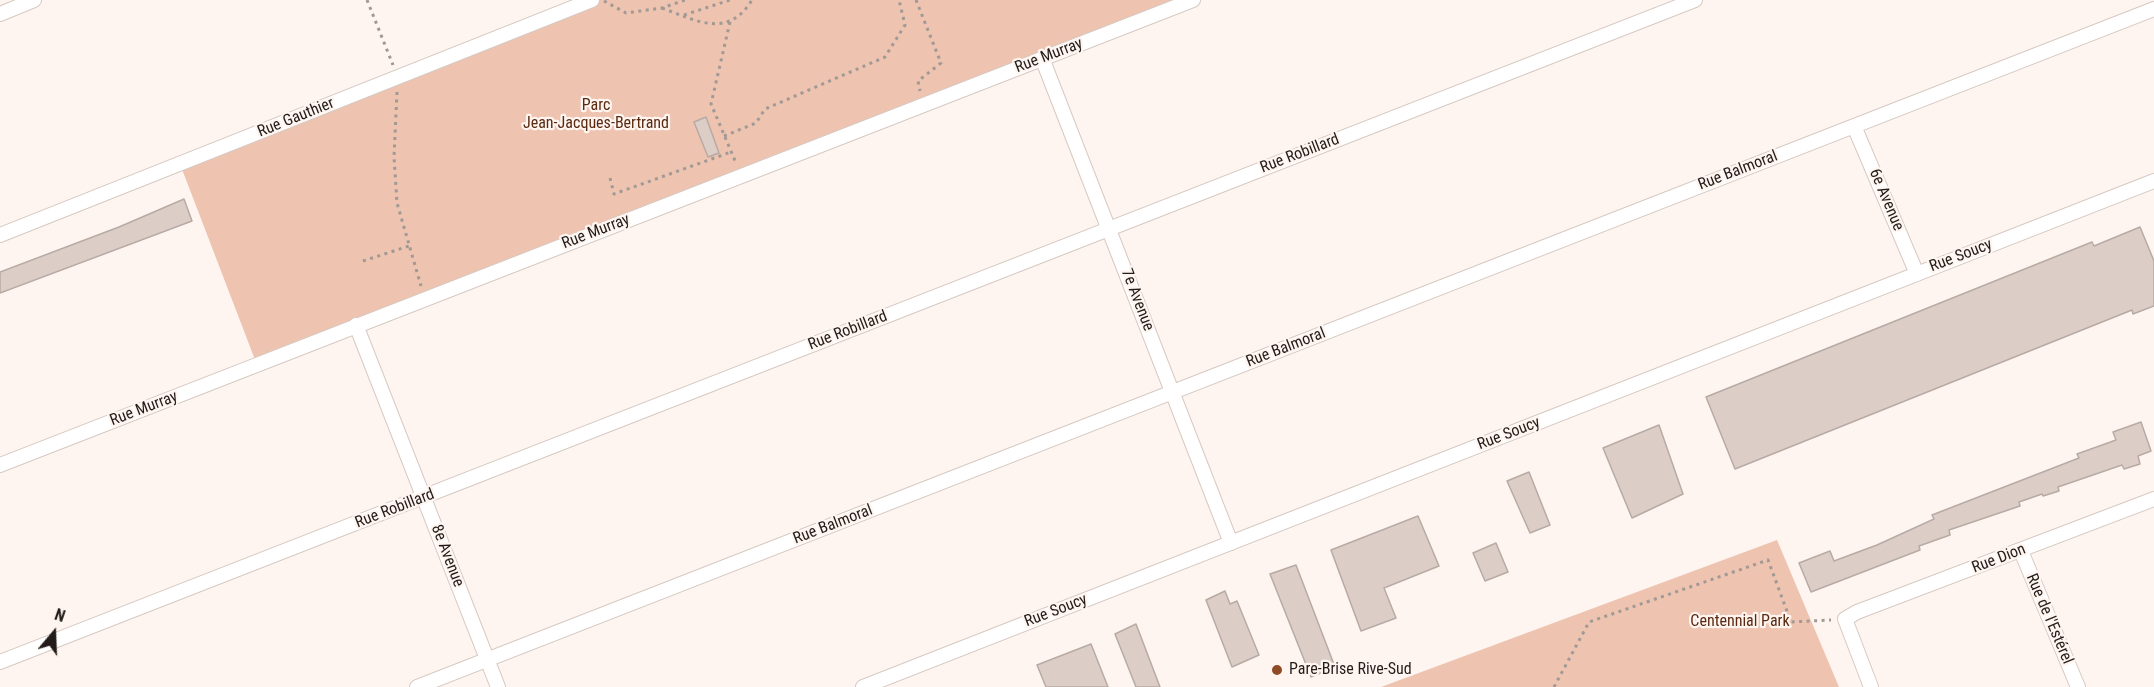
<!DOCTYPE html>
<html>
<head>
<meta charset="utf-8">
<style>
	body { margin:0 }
	#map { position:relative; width:2154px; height:687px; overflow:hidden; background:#fef5f1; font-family:"Roboto Condensed",sans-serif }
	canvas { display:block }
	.north { position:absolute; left:24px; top:603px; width:60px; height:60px; -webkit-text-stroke:4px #fef5f1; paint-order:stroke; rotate:19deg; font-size:16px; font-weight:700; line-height:24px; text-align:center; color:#211c19 }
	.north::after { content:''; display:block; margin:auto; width:21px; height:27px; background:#211c19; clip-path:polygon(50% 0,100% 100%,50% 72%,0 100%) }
</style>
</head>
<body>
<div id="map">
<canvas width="2154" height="687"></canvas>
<div class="north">N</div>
</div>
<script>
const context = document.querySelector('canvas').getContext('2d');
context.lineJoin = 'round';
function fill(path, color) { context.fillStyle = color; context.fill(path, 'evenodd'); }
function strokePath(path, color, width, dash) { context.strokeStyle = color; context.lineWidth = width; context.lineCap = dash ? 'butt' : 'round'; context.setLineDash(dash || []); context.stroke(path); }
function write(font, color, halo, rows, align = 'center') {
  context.font = font + ' "Roboto Condensed",sans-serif'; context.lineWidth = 4.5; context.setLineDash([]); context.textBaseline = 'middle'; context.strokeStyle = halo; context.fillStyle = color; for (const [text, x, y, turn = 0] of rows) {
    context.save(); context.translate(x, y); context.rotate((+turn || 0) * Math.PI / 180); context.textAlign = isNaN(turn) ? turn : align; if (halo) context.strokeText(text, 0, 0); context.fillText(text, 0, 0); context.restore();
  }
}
const green = new Path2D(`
	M592 0H1183L257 365 180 164Z
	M1777 540 1839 687H1381Z`);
const building = new Path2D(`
	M706 117 719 153 708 157 694 122Z
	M184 199 192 221 0 293V272L119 227Z
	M2140 227 2154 261V306L2133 314 2132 310 1735 469 1706 397 2092 242 2094 246Z
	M2141 422 2151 451 2138 456 2140 464 2124 469 2122 465 2058 487 2059 491 2043 496 2042 494 2019 502 2020 506 1949 530 1950 535 1919 546 1920 550 1811 592 1799 563 1830 551 1834 561 1877 545 1934 519 1932 515 2079 458 2077 454 2116 440 2113 432Z
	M1659 425 1683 494 1632 518 1603 448Z
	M1529 472 1550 525 1530 533 1507 481Z
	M1418 516 1439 566 1384 588 1396 618 1361 631 1331 550Z
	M1496 543 1508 572 1485 581 1473 553Z
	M1296 565 1335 667 1311 677 1270 574Z
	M1225 591 1230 604 1237 601 1259 655 1232 667 1206 600Z
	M1136 624 1160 687H1136L1115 634Z
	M1091 644 1108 687H1046L1037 665Z`);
const path = new Path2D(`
	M367 0 393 65
	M916 0 941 63 918 81 920 91
	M604 1 626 13 662 8 685 0
	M662 8C697 21 728 39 752 0
	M684 15 730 0
	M730 22 711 104 736 163
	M397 92 394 157 397 203 421 286
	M724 136 756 123 765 109 885 57 905 25 899 0
	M610 178 614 194 731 152
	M363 261 409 246
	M1554 687 1589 622 1768 560 1791 622 1831 620`);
const street = new Path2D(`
	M0 14 34 0
	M1042 58 1231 543
	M1854 126 1917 274
	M0 235 592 0
	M356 325 498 687
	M0 465 1193 0
	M2021 551 2078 687
	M0 662 1695 0
	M417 687 2154 9
	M863 687 2154 181
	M1871 687 1845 619 1857 612 2154 499`);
const markers = [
	[1277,670,6,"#914a26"]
];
const streetNames = [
	["Rue Murray",1049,56,-21],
	["Rue Gauthier",296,118,-22],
	["Rue Robillard",1300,154,-21],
	["Rue Balmoral",1738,171,-21],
	["6e Avenue",1886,200,67],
	["Rue Murray",596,232,-21],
	["Rue Soucy",1961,256,-21],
	["7e Avenue",1137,300,69],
	["Rue Robillard",848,331,-21],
	["Rue Balmoral",1286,348,-21],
	["Rue Murray",144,409,-21],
	["Rue Soucy",1509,434,-21],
	["Rue Robillard",395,509,-21],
	["Rue Balmoral",833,525,-21],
	["8e Avenue",447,556,69],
	["Rue Dion",1999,559,-21],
	["Rue Soucy",1056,611,-21],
	["Rue de l'Estérel",2049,619,67]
];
const parkNames = [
	["Parc",596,106],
	["Jean-Jacques-Bertrand",596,124],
	["Centennial Park",1740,622]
];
const poiNames = [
	["Pare-Brise Rive-Sud",1289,670]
];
fill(green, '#eec3b0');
fill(building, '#dccec7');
strokePath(building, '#b8aaa4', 1.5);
strokePath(street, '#d7c9c2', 16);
strokePath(path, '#a09996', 3, [3, 4.5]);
strokePath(street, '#fff', 14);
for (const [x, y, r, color] of markers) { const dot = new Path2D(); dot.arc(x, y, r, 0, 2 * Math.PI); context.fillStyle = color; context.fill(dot); strokePath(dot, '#fef5f1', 2); }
write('16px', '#211c19', '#fef5f1', streetNames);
write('16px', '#5b2910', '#fef5f1', parkNames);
write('16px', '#211c19', '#fef5f1', poiNames, 'left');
</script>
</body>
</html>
